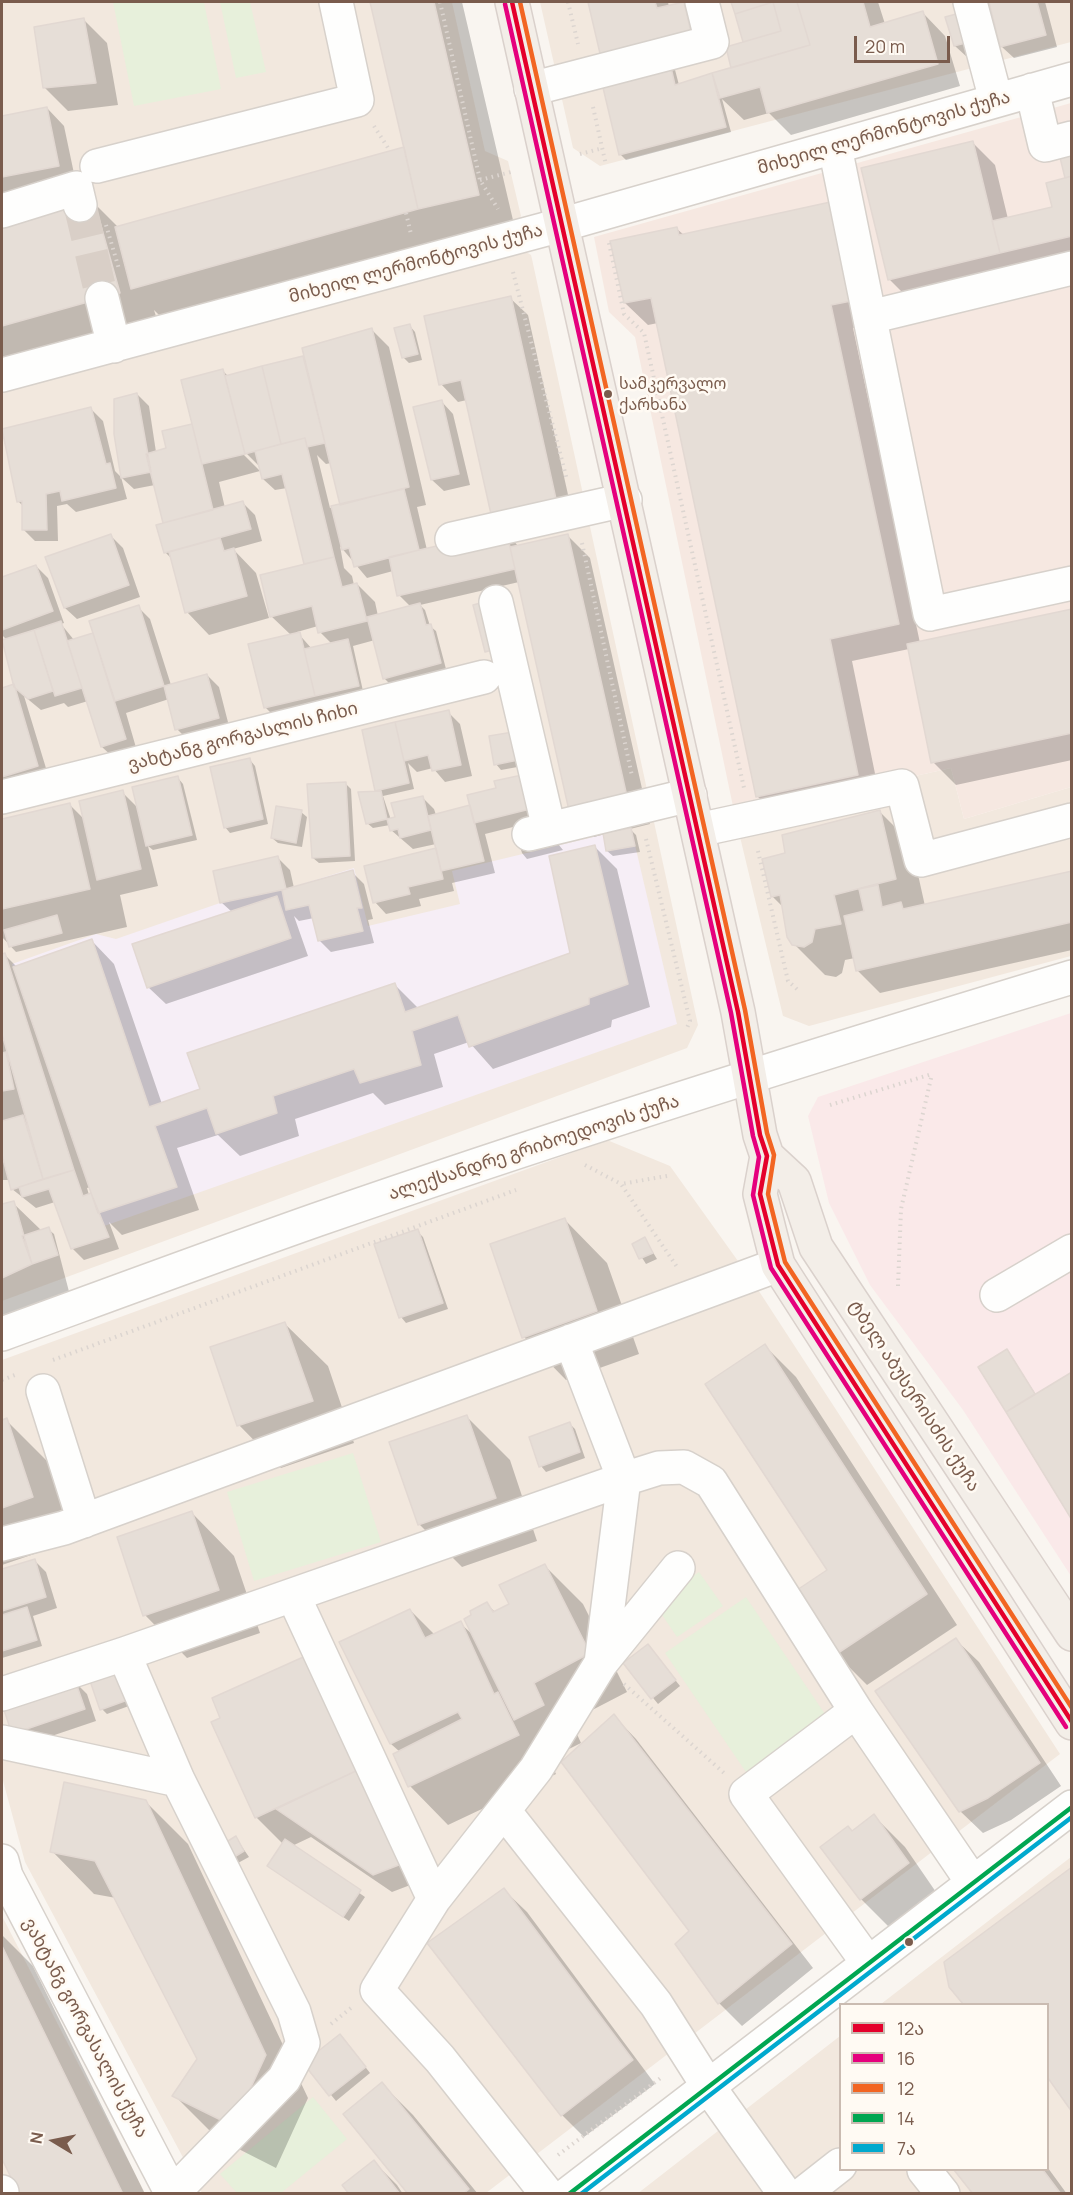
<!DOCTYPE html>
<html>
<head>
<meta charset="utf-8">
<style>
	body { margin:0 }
	#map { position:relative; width:1073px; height:2195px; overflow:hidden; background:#f9f5f0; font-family:Manrope,"Noto Sans Georgian",sans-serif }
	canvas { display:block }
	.frame { position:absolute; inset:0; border:3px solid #7a5c4d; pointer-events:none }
	.legend { position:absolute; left:839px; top:2003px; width:210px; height:168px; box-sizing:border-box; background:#fffaf3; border:2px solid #cabbb1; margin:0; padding:8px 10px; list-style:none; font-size:18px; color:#7a5c4d }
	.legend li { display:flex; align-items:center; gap:12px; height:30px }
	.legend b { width:30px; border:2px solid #cabbb1 }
	.north { position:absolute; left:24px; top:2111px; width:60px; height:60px; -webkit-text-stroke:4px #fffaf3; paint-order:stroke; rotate:280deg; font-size:16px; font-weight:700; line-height:24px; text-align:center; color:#7a5c4d }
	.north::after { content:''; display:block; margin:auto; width:21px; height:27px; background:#7a5c4d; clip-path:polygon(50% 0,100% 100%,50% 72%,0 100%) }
	.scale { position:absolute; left:854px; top:36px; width:96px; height:27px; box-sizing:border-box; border:3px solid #7a5c4d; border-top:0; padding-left:8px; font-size:18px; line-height:21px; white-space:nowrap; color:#7a5c4d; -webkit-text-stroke:4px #fffaf3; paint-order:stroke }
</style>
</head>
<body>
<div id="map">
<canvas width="1073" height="2195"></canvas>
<div class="frame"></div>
<ul class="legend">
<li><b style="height:8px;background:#e4002b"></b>12ა</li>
<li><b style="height:8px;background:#e5007d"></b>16</li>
<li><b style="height:8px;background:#f26522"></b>12</li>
<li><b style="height:8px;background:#00a651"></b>14</li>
<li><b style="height:8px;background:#00a9ce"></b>7ა</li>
</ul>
<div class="north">N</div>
<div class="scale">20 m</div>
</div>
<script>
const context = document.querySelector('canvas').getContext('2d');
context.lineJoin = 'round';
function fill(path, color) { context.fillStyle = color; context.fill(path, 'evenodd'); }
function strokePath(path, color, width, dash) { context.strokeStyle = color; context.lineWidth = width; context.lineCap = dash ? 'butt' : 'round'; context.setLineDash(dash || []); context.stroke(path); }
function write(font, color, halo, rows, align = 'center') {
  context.font = font + ' Manrope,"Noto Sans Georgian",sans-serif'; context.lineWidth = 5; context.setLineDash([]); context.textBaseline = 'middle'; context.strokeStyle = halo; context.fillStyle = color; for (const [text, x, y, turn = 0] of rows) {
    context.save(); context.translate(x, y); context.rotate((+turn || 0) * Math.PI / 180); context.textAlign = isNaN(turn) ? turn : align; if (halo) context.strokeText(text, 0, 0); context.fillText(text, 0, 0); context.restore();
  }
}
const residential = new Path2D(`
	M2 2H452L485 151 508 161 521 216 513 228 2 358Z
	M540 2H1071V42L600 166 573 148Z
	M518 247 531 255 532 259 698 1025 687 1048 2 1301V382Z
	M951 768 964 819 1071 787V956L809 1026 783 1016 735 816Z
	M607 1140 670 1166 753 1282 1060 1754 486 2193H202L25 1862 2 1777V1360Z
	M1071 1857V2193L637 2194 840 2036V2170H1048V2004H881Z
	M2 1916 145 2193H2Z`);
const commercial = new Path2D(`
	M1071 103V787L964 819 951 768 735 816 635 337 609 312 594 237Z`);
const education = new Path2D(`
	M631 828 677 1024 104 1226 12 964 96 934 116 939 220 903 286 889 354 868 368 926 460 904 452 871Z`);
const medical = new Path2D(`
	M1071 1013V1576L963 1410 870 1285 829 1203 808 1116 818 1097Z`);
const green = new Path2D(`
	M113 2H204L221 89 134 106Z
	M220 2H250L266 72 236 78Z
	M353 1453 381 1542 254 1581 227 1492Z
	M699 1572 723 1606 677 1637 654 1603Z
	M746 1597 829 1720 748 1775 665 1653Z
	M313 2097 347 2139 281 2193H237L220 2174Z`);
const shadow = new Path2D(`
	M372 2H462L516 233 175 331 154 310 162 335 2 381V229L93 202 118 227 407 152Z
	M590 2H668L669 7 684 4 702 21 674 66 679 85 734 68 746 43 733 2H878L885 24 923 13 945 36 960 86 791 135 769 113 744 120 722 99 731 132 626 160 620 154Z
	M990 2H1045L1057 47 1014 58 1002 47Z
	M84 20 107 43 118 105 68 111 45 88Z
	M971 26 980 54 967 57 955 46Z
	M47 108 64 126 76 183 2 197V118Z
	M1072 135V257L912 302 889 279 973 143 995 165 1008 219 1053 208 1067 179Z
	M835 203 878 323 853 328 920 643 1072 611V760L956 785 933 762 909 649 852 661 880 798 780 819 757 796 658 323 648 325 625 303 677 229 684 235Z
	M510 298 528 315 575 526 513 540 518 546 567 535 590 558 650 824 630 829 636 835 640 852 613 856 607 851 605 834 594 837 572 814 519 582 420 605 425 610 430 626 436 631 446 669 390 684 384 678 375 640 353 646 363 691 277 719 265 707 291 635 271 616 306 566 287 488 275 490 263 479 265 472 245 452H241L260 471 219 482 225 508 243 503 255 515 262 541 233 549 256 573 269 618 209 635 187 612 172 559 165 552V524L155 485 134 489 122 478 137 394 149 406 156 452 168 449 163 432 194 425 223 371 228 376 305 357 371 329 389 347 426 505 417 507 427 550 504 532 467 400 458 402 441 384ZM317 455 326 464 331 463 342 505 330 508ZM340 546 367 578 393 571 399 595 411 607 378 616 375 602 357 584 354 585 352 576 344 568ZM318 626 320 632 332 644 312 649 297 632Z
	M410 326 415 332 422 360 409 363 403 357Z
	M442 402 453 414 470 485 444 491 432 480Z
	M91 409 103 421 115 471 121 477 127 499 76 512 67 504 57 506 58 541H35L23 529V506L18 501 2 431Z
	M111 536 123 548 140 597 77 619 65 608 47 558Z
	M36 566 48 578 64 623 61 624 74 640 95 634 138 607 150 619 171 685 207 675 219 687 230 730 189 741 177 729 169 699 126 713 137 751 114 758 102 747 88 701 68 707 64 703 41 710 24 696 49 778 2 792V690L16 685 2 641 7 640 2 635V579Z
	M448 712 460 724 472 776 445 782 433 768 417 772 408 763 414 789 383 796 391 820 397 818 422 797 434 809 436 815 472 806 497 789 496 783 541 820 485 834 495 873 452 883 454 891 419 899 421 906 386 914 375 902 438 849 436 844 413 849 391 830 390 825 373 828 367 823 379 793 363 731Z
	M490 738 523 766 501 770 496 764Z
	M250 760 255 766 268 824 230 833 225 827Z
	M178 778 183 784 197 840 153 850 148 846 158 886 120 895 127 927 16 952 2 937V821L70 805 85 820 122 792 139 809Z
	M345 783 351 789 355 861 319 863 313 858Z
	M301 812 307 817 302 847 278 843 272 838Z
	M880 812 911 843 925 906 1072 872V950L880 993 858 971 855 958 845 960 842 973 836 977 825 975 794 944 783 907 772 896 787 855Z
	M554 839 563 850 527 859 522 853 518 840Z
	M595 847 617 869 650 1007 612 1020 611 1027 493 1069 469 1042 434 1054 443 1087 385 1105 373 1093 295 1119 299 1136 240 1156 218 1135 177 1148 199 1210 122 1235 109 1222 119 1249 84 1260 72 1248 55 1202 36 1208 12 1189 10 1180H2V955L4 954 17 967 92 941 114 964 162 1104 202 1090 395 985 418 1008 571 954ZM91 1187 93 1194 89 1195 87 1188Z
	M278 858 290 870 294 888 352 872 364 884 373 919 368 920 374 943 331 952 319 940 314 918 299 921 294 916 308 956 166 1004 148 987 232 912 222 903Z
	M13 1203 42 1231 48 1229 54 1234 73 1307 2 1335V1205Z
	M565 1220 607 1263 639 1354 566 1380 524 1337Z
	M417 1231 423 1237 448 1309 406 1323 401 1317Z
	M645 1239 657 1259 646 1264 634 1245Z
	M285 1324 328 1366 354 1443 281 1468 239 1425Z
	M765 1346 796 1377 957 1625 867 1685 836 1654 829 1571Z
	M1007 1350 1036 1395 1072 1517 980 1367Z
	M467 1417 510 1460 537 1541 462 1567 419 1524Z
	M6 1420 49 1463 75 1540 2 1565V1422Z
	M569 1423 575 1429 585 1458 546 1472 541 1466Z
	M192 1513 234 1556 260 1633 187 1658 145 1615 119 1538Z
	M34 1560 46 1572 57 1608 33 1616 42 1646 2 1658V1571Z
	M544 1565 583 1604 627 1692 571 1721 581 1743 553 1757 543 1747 556 1774 448 1825 410 1786 395 1755 400 1752 391 1744 341 1643 410 1610 435 1635 460 1623 473 1635 487 1604 496 1613 511 1605Z
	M956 1640 979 1662 1061 1786 1011 1820 983 1833 960 1811Z
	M653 1652 680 1686 658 1704 625 1663Z
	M126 1671 137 1703 107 1714 102 1709Z
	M75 1682 87 1694 96 1721 25 1745 13 1733Z
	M341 1687 426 1879 392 1892 311 1837 292 1846 365 1897 349 1921 269 1866 283 1844 256 1817Z
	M614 1716 636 1739 813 1968 742 2026 719 2003 677 1944 691 1931Z
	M145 1801 188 1844 308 2098 276 2168 217 2138 174 2095 199 2060 116 1898 94 1894 52 1851Z
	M874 1816 905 1847 938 1895 892 1930 861 1899Z
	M236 1838 249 1857 238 1863 225 1845Z
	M1072 1870V2111L1048 2077V2004H965L950 1986Z
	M504 1890 527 1912 655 2084 584 2137 562 2115Z
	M2 1935 33 1966 145 2194H20L2 2155Z
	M346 2042 370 2073 336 2101 305 2063Z
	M382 2084 413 2115 478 2194H410Z
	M374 2162 397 2185 403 2194H350Z
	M1048 2168 1067 2194H974L956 2170Z`);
const building = new Path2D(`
	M370 2H434L479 195 418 209Z
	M588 2H655L657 8 684 2 693 41 602 62Z
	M731 2H773L735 14Z
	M773 2H797L810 45 731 68 726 47 781 31Z
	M773 2 781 31 743 42 735 14Z
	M797 2H863L870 27 923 11 938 64 767 113 760 87 720 98 712 73 810 45Z
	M989 2H1037L1046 35 1000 47Z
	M960 13 969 42 954 46 945 17Z
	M84 18 96 83 43 88 34 27Z
	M669 59 675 85 712 73 726 127 619 155 600 75Z
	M47 107 59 166 2 177V116Z
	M1072 133V176L1065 178 1055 137Z
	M973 141 1000 253 888 280 861 168Z
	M404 147 418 209 131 289 115 227Z
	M1072 176V236L1000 253 992 221 1052 207 1046 183Z
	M94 201 120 293 2 326V227Z
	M835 201 856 300 831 305 899 624 830 639 858 775 756 797 651 298 624 303 610 241 677 227 679 235Z
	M511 296 558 508 493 523 461 380 439 385 424 316Z
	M410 324 418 354 402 358 394 328Z
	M372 328 409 487 340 505 302 348Z
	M303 356 325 443 307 447 305 438 281 444 262 366Z
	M262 366 281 444 245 454 225 376Z
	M223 369 245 454 202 464 181 380Z
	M137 393 151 472 121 478 114 434V399Z
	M442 400 459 474 431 480 413 407Z
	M91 407 106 464 110 463 116 488 62 501 60 491 46 494 47 530H22V501L17 502 2 429Z
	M192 424 213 510 163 523 146 454 166 448 162 431Z
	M305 438 334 557 304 564 282 474 262 479 255 451Z
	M404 489 419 550 354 567 349 548 342 550 331 506Z
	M243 501 251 529 164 553 156 525Z
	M506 530 515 569 397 596 389 557Z
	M111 534 129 585 64 608 45 557Z
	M568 534 628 801 570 815 510 547Z
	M220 538 224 551 234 548 247 596 185 613 169 552Z
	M334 557 342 587 357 583 367 621 318 633 312 606 270 617 260 575Z
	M36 565 53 611 2 630V577Z
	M488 601 500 648 485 652 473 605Z
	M420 603 426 625 431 624 441 663 383 679 367 617Z
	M139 605 164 686 115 701 89 621Z
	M1072 609V733L931 763 907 644Z
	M61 621 82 688 55 696 34 630Z
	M34 630 53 691 28 699 14 687 2 640Z
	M300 632 315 696 264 708 248 644Z
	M93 633 126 739 101 747 67 641Z
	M348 639 359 686 315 696 304 649Z
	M207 674 219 718 175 730 164 686Z
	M14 684 38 766 2 777V688Z
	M449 710 461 765 432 771 428 755 404 761 395 722Z
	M395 722 409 783 375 791 362 730Z
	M513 732 518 760 494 765 489 736Z
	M250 758 263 819 224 828 210 767Z
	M522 775 530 809 474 823 467 795 496 788 494 781Z
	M178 776 192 835 146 846 132 787Z
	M346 782 350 856 312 858 307 784Z
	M123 790 141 869 97 880 79 801Z
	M381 791 387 819 366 824 358 792Z
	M423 796 431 830 400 838 398 829 390 831 387 819 395 817 391 803Z
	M70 803 90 889 2 909V819Z
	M470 805 484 861 441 871 428 816Z
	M276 806 302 810 296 843 271 838Z
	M880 810 896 879 834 895 841 924 815 929 812 942 804 947 792 945 787 937 780 895 771 897 762 859 785 853 782 835Z
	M631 828 635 846 606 851 603 833Z
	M595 845 628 984 589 998V1004L469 1047 458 1015 412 1031 421 1065 360 1083 354 1069 273 1096 277 1113 216 1134 207 1108 155 1126 177 1187 98 1213 13 967 92 939 149 1107 200 1089 187 1053 395 983 405 1012 570 953 549 856Z
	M436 848 443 879 408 887 410 894 373 903 364 866Z
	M278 856 286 889 220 903 213 871Z
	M353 870 362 908H357L363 931 318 941 309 905 286 910 282 890Z
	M1072 871V922L856 971 844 916 864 911 859 889 878 885 882 907 901 902 903 909Z
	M277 896 291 938 147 988 132 944Z
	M57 915 62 933 9 947 4 930Z
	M5 953 74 1170 43 1179 2 1034V954Z
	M6 1052 14 1089 2 1091V1053Z
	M23 1115 43 1179 11 1190 2 1155V1121Z
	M74 1170 83 1196 91 1193 109 1237 71 1249 49 1189 22 1197 19 1187Z
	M14 1201 32 1264 2 1278V1204Z
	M565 1218 597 1311 522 1338 490 1244Z
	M49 1227 58 1255 32 1264 22 1236Z
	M418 1229 443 1303 399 1318 374 1244Z
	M645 1237 653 1253 639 1259 632 1244Z
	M285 1322 313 1401 237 1426 210 1347Z
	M765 1344 927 1594 835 1655 794 1592 827 1570 705 1384Z
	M1007 1349 1035 1394 1006 1412 978 1367Z
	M1072 1372V1520L1006 1412Z
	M467 1415 496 1498 418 1525 389 1442Z
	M7 1418 33 1497 2 1508V1420Z
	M570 1422 580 1452 539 1467 529 1437Z
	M192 1511 219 1590 143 1616 117 1537Z
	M35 1559 46 1597 2 1611V1569Z
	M545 1564 590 1653 534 1683 544 1705 514 1720 464 1619 471 1615 470 1611 487 1602 493 1612 509 1604 499 1585Z
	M27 1607 37 1640 2 1651V1615Z
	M410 1609 425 1638 461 1621 494 1694 498 1692 519 1735 408 1787 393 1754 462 1719 458 1712 390 1744 339 1642Z
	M956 1638 1040 1763 988 1798 959 1812 875 1691Z
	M648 1644 676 1680 651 1699 623 1663Z
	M310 1654 358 1770 255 1818 211 1722 220 1718 212 1698Z
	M120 1663 133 1698 100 1710 88 1675Z
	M75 1680 85 1709 12 1734 2 1704Z
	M614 1714 792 1944 718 2004 675 1944 689 1931 561 1762Z
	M358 1770 409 1861 373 1875 276 1809Z
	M64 1782 146 1800 266 2055 233 2126 172 2096 197 2059 95 1861 50 1852Z
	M874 1814 909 1863 860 1900 820 1847 848 1826 852 1831Z
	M236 1836 244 1851 231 1859 223 1844Z
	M285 1839 361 1890 343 1917 267 1866Z
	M1072 1867V2112L1048 2078V2004H963L949 1987 944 1962Z
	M504 1888 633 2060 561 2116 427 1943Z
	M2 1946 123 2194H19L2 2159Z
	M340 2034 366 2067 329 2096 303 2063Z
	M382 2082 469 2189 463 2194H408L343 2114Z
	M374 2160 400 2194H349L342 2185Z
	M954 2170H1043L1061 2194H973Z`);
const minorTunnel = new Path2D(`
	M80 205 102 298`);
const path = new Path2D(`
	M440 2 480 180 498 209
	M568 2 578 44
	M593 107 606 165
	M374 126 390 151
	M580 154 603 148
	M480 180 511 172
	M406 213 411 234
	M106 225 119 269
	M609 243 624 314 644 333 744 788
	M513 272 567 480
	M582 543 632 776
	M646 839 690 1021 686 1030
	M758 851 788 981 799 991
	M830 1105 932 1074
	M585 1165 621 1184
	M667 1176 621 1184 677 1267
	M898 1286 901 1209 932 1074
	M53 1360 516 1190
	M2 1380 15 1375
	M624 1684 724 1773
	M331 2024 351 2008
	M558 2155 662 2077`);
const minor = new Path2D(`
	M970 2 996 100
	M531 89 712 42 702 2
	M1032 90 1045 145 1072 138
	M835 147 930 614 1072 583
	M97 166 357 100 336 2
	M2 211 76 188 80 205
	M102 298 114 346
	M870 317 1072 268
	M2 375 561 225 1072 79
	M452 539 625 500
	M496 602 549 829
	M2 797 484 677
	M698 830 902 786 921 860 1072 820
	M529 834 690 795
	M997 1295 1072 1251
	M2 1334C106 1296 211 1257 316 1220 566 1133 818 1054 1072 977
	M571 1341 624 1479 601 1663
	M43 1391 84 1521
	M2 1544 64 1528 778 1265
	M293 1595 434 1899
	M124 1654 178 1780 294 2012 303 2043 284 2079 172 2194
	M2 1694 124 1654 624 1479 659 1468 684 1467 711 1482 856 1711
	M2 1742 178 1780
	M504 1811 656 2004 708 2086 785 2194
	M2 1861 6 1876 172 2194
	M868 1963 746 1794 856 1711 973 1883
	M924 2170 943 2194
	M2 2192V2194
	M547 2194 440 2059 377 1990 434 1899 536 1769 601 1663 678 1568
	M568 2194 1072 1807
	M803 2194 840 2165`);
const major = new Path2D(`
	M512 2 738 1012 760 1135 767 1156 760 1194 778 1265 1072 1723
	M767 1156 794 1181 816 1247 1072 1634`);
const bus1 = new Path2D(`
	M512 2 738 1012 760 1135 767 1156 760 1194 778 1265 1072 1722`);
const bus2 = new Path2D(`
	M505 4 731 1013 753 1136 759 1157 753 1195 771 1268 1066 1727`);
const bus3 = new Path2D(`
	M520 2 745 1010 767 1133 774 1155 768 1194 785 1262 1072 1708`);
const bus4 = new Path2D(`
	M569 2194 1072 1807`);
const bus5 = new Path2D(`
	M581 2194 1072 1817`);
const markers = [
	[608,394,5,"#7a5c4d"],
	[909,1942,5,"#7a5c4d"]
];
const busNames = [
	["სამკერვალო",619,385],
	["ქარხანა",619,406]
];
const streetNames = [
	["მიხეილ ლერმონტოვის ქუჩა",884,133,-16],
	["მიხეილ ლერმონტოვის ქუჩა",416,264,-15],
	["ვახტანგ გორგასლის ჩიხი",243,737,-14],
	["ალექსანდრე გრიბოედოვის ქუჩა",534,1148,-18],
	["ტბელ აბუსერისძის ქუჩა",914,1396,57],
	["ვახტანგ გორგასალის ქუჩა",85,2028,62]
];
fill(residential, '#f2e8de');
fill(commercial, '#f6e8e1');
fill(education, '#f6eef6');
fill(medical, '#fae9e9');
fill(green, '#e7f0db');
fill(shadow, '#0003');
fill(building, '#e6ded7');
strokePath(building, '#e2d8d2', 1.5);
strokePath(minorTunnel, '#d9cfc7', 33, [33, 16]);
strokePath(minor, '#d7d1cb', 36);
strokePath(major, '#dad1cc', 36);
strokePath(path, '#dcd5d0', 4, [1.5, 4.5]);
strokePath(minor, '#fefefd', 33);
strokePath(major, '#f3eee8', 33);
strokePath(bus1, '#e4002b', 4.5);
strokePath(bus2, '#e5007d', 4.5);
strokePath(bus3, '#f26522', 4.5);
strokePath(bus4, '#00a651', 4.5);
strokePath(bus5, '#00a9ce', 4.5);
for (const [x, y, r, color] of markers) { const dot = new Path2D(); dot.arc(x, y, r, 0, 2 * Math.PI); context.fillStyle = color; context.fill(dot); strokePath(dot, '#fffaf3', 2); }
write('16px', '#7a5c4d', '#fffaf3', busNames, 'left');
write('18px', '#7a5c4d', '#fffaf3', streetNames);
</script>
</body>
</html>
